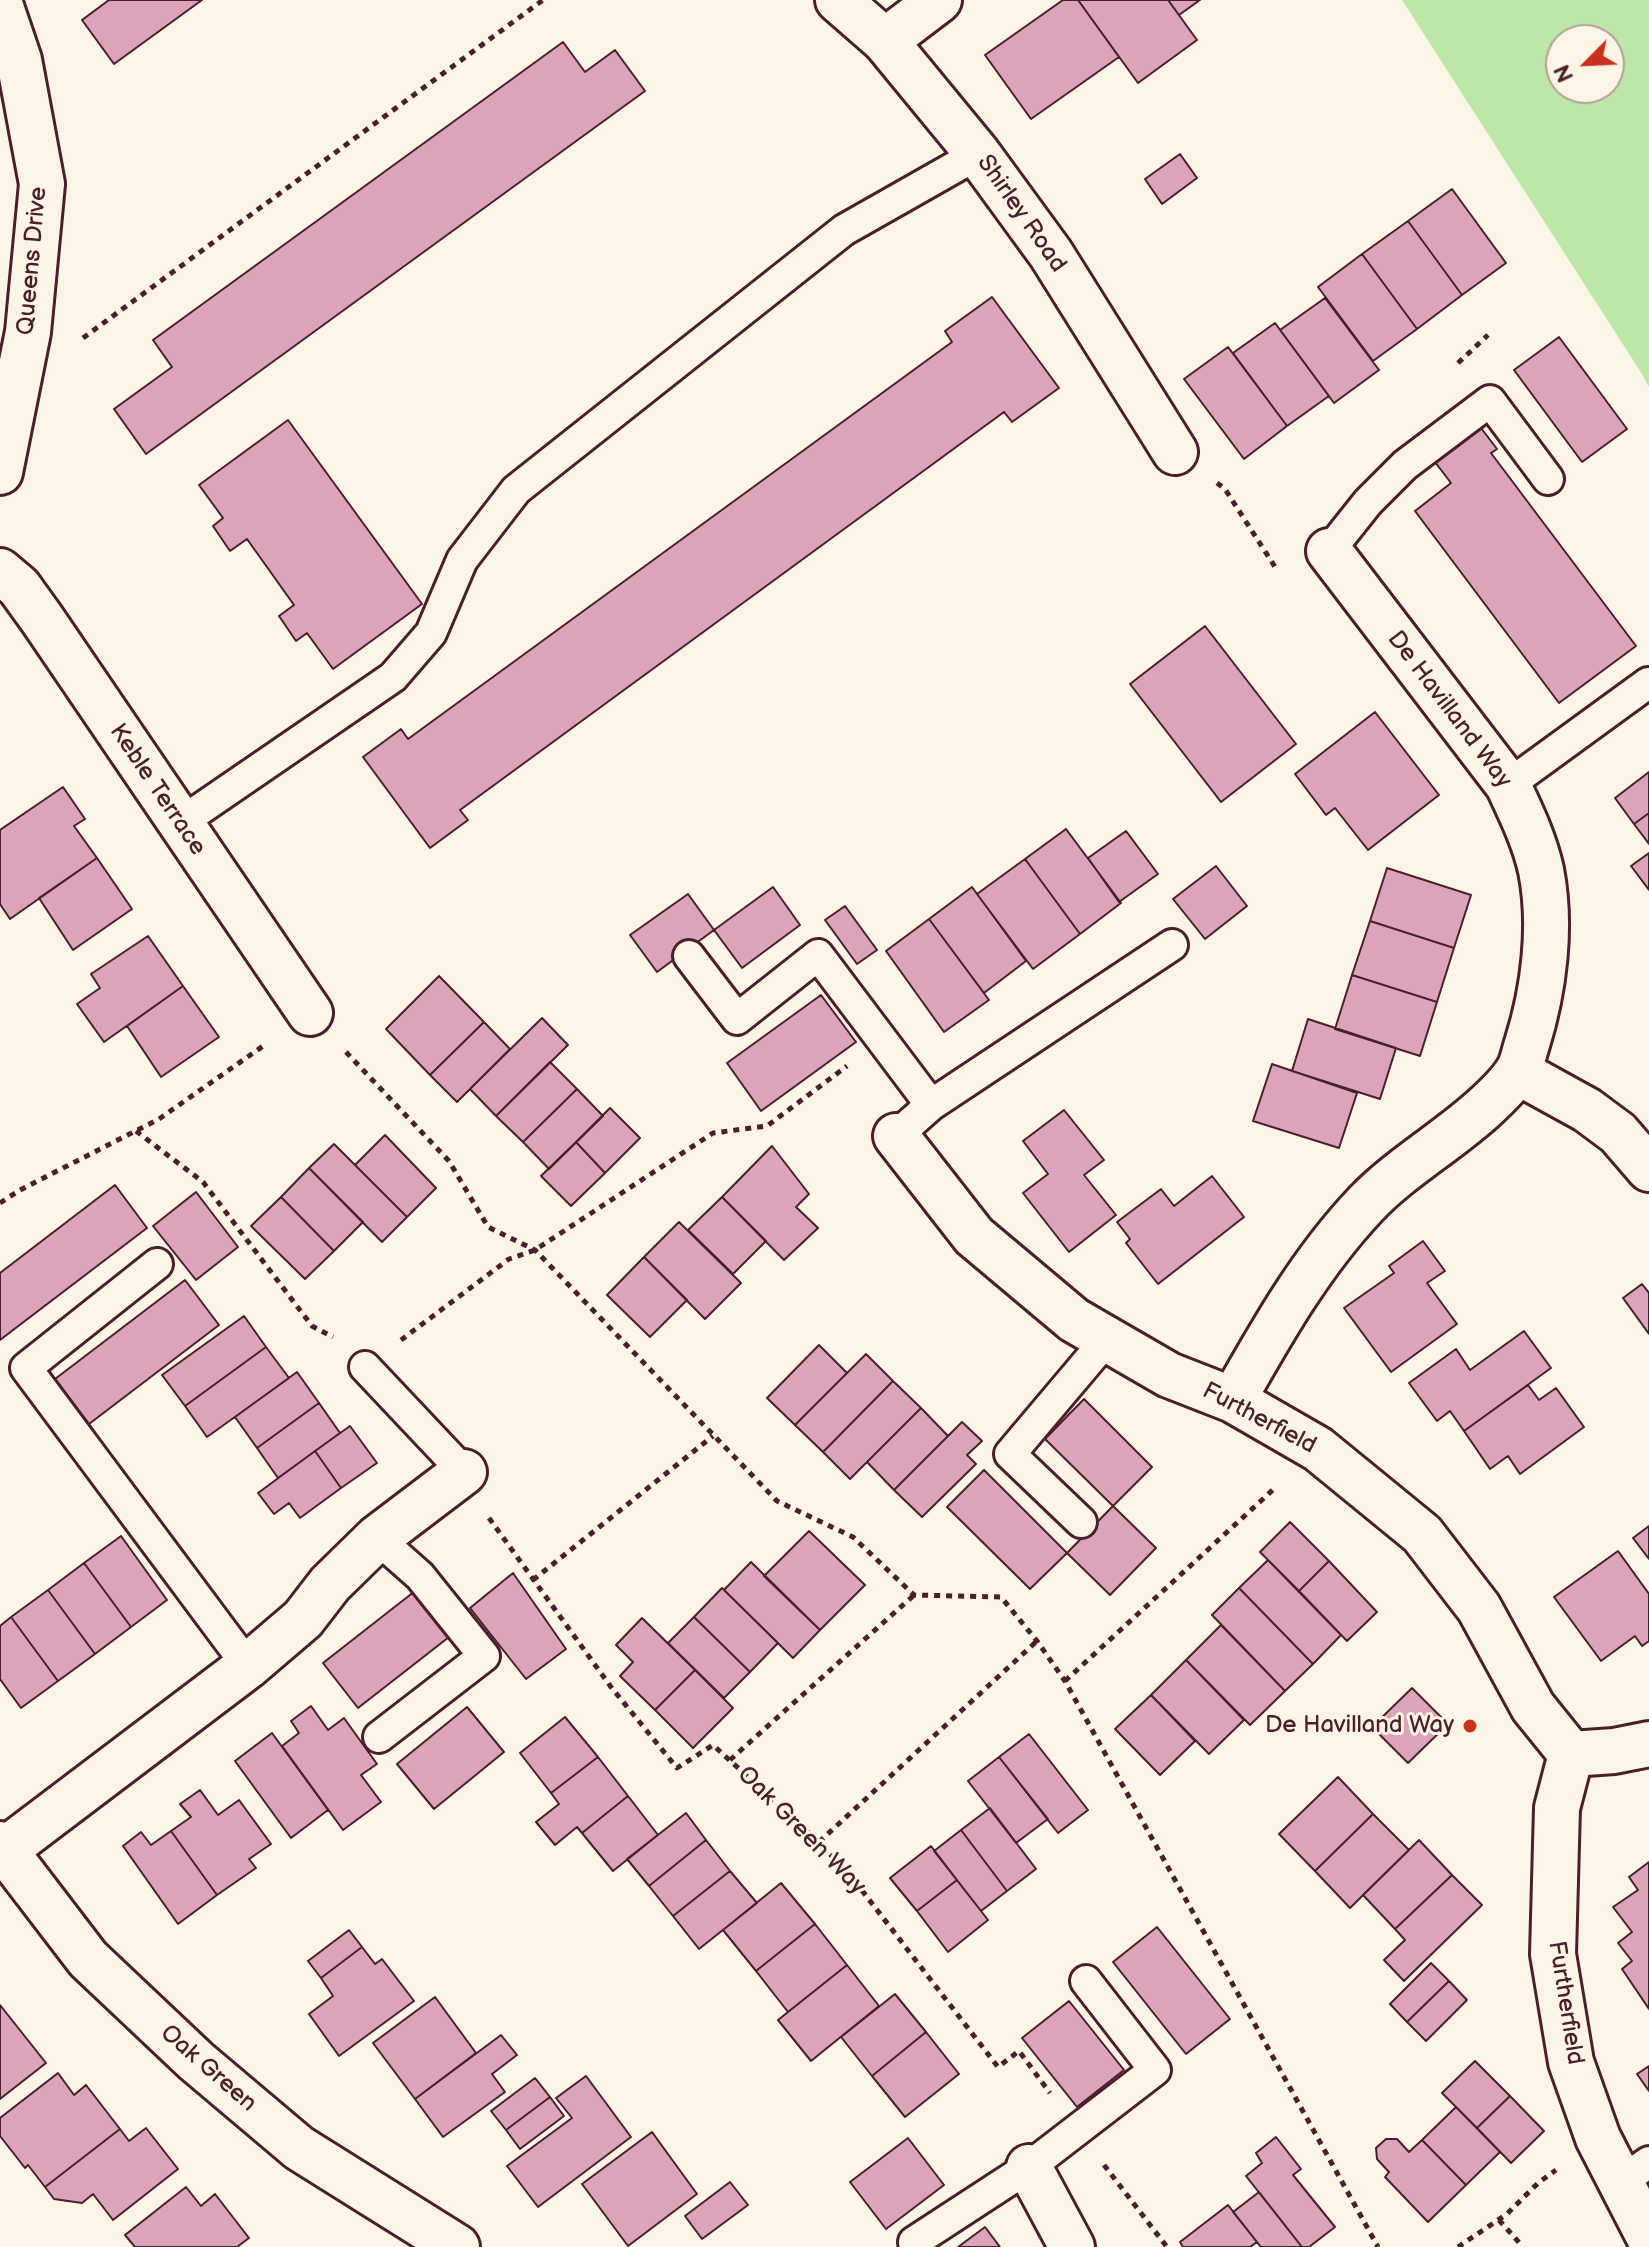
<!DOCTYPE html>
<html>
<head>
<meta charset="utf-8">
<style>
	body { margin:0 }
	#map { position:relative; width:1649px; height:2247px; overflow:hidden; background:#fcf5e5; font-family:"Balsamiq Sans",sans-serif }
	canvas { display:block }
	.north { position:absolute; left:1545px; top:24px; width:80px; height:80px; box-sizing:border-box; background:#fcf5e5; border:2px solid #b59f9b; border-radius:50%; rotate:246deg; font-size:22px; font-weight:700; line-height:32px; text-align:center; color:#4a1f2b }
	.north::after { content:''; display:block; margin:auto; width:28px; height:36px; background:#c8321e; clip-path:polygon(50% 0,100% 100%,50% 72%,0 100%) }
</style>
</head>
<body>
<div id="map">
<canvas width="1649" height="2247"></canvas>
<div class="north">N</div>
</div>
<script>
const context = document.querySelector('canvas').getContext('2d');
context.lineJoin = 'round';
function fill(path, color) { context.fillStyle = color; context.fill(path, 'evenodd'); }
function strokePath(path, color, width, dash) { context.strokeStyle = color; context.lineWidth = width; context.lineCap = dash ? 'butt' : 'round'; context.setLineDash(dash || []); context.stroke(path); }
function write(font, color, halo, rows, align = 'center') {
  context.font = font + ' "Balsamiq Sans",sans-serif'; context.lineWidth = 6; context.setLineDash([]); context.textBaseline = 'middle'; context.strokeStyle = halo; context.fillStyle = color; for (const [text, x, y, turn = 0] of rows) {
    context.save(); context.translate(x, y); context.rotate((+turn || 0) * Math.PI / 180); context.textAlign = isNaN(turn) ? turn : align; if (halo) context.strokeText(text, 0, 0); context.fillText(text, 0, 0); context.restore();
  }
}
const green = new Path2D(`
	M1402 0H1649V387L1642 374ZM1609 40V88H1561V40Z`);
const building = new Path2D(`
	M109 0H202L114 64 82 20Z
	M1063 0H1078L1119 57 1031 119 985 55Z
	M1078 0H1168L1197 40 1138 83Z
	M1168 0H1200L1179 15Z
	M563 42 585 72 615 50 645 91 146 454 114 409 172 367 153 340Z
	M1180 154 1197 178 1162 204 1145 179Z
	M1452 189 1506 263 1462 295 1408 221Z
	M1408 221 1462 295 1417 329 1362 254Z
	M1362 254 1417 329 1373 361 1318 287Z
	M992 297 1059 388 1012 422 1004 412 460 810 468 820 430 848 363 757 401 729 408 739 952 342 945 331Z
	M1325 298 1379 370 1334 403 1280 330Z
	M1275 323 1329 396 1287 426 1233 353Z
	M1559 337 1627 429 1582 462 1514 370Z
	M1228 347 1287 426 1244 459 1184 379Z
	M288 420 422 604 333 669 307 633 296 641 279 616 294 605 247 539 230 551 213 526 223 518 199 485Z
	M1481 428 1497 449 1491 453 1636 646 1559 703 1415 511 1451 483 1435 462Z
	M1205 626 1296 744 1221 802 1130 684Z
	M1375 712 1439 795 1368 850 1335 808 1326 815 1295 774Z
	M1649 772V813L1634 824 1615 798Z
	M63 787 85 819 74 826 97 858 10 919 0 904V830Z
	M1649 813V844L1634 824Z
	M1066 829 1121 903 1080 934 1025 859Z
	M1126 831 1158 874 1119 902 1088 858Z
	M1649 853V890L1631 866Z
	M97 858 132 909 73 950 39 898Z
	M1025 859 1080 934 1033 969 977 894Z
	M1216 866 1247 906 1205 939 1173 899Z
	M1387 868 1471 895 1454 948 1370 921Z
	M773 887 800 925 742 968 714 930Z
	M972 887 1026 961 984 993 929 919Z
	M688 894 714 930 657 972 630 935Z
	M845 906 877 950 857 964 825 920Z
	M929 919 989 1000 944 1032 886 951Z
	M1370 921 1454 948 1437 1002 1352 975Z
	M148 936 183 986 104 1042 77 1004 100 988 91 974Z
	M1352 975 1437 1002 1420 1056 1335 1029Z
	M439 976 484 1022 430 1075 386 1029Z
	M183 986 219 1037 161 1077 127 1026Z
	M821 995 856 1042 761 1111 727 1063Z
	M542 1018 568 1045 496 1116 470 1089Z
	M1308 1019 1396 1048 1380 1099 1292 1071Z
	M484 1022 510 1049 457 1102 430 1075Z
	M550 1062 577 1089 523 1142 496 1116Z
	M1272 1064 1357 1093 1339 1148 1253 1121Z
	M577 1089 603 1116 549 1169 523 1142Z
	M610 1108 640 1138 605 1173 576 1142Z
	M1064 1110 1104 1160 1084 1175 1116 1215 1069 1252 1023 1193 1048 1174 1023 1141Z
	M385 1135 436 1188 407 1217 355 1165Z
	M576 1142 605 1173 571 1206 541 1176Z
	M334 1144 407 1217 382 1242 309 1168Z
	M772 1146 809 1194 796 1207 818 1228 784 1260 722 1197Z
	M309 1168 363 1222 334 1251 281 1197Z
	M1212 1176 1244 1217 1158 1284 1126 1243 1130 1239 1117 1222 1161 1189 1174 1206Z
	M115 1185 147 1228 0 1340V1273Z
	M196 1192 238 1247 196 1280 153 1226Z
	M281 1197 334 1251 305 1279 251 1226Z
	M722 1197 766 1241 733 1274 688 1230Z
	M679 1222 741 1283 705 1319 644 1257Z
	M1423 1241 1445 1271 1427 1283 1457 1324 1391 1372 1344 1308 1394 1273 1389 1266Z
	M644 1257 687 1300 650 1337 607 1295Z
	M185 1280 219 1325 89 1424 55 1379Z
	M1642 1284 1649 1293V1334L1623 1298Z
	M244 1316 266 1347 185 1406 162 1375Z
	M1524 1331 1551 1368 1464 1431 1450 1411 1437 1421 1409 1383 1456 1349 1470 1370Z
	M819 1345 847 1373 795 1425 767 1398Z
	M266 1347 289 1378 207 1437 185 1406Z
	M866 1354 893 1381 823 1452 795 1425Z
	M297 1372 319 1403 257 1448 235 1417Z
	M893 1381 921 1408 850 1479 823 1452Z
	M1528 1385 1539 1400 1556 1388 1584 1427 1520 1474 1508 1456 1490 1469 1464 1431Z
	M1084 1399 1152 1467 1113 1506 1045 1439Z
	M319 1403 340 1433 278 1478 257 1448Z
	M921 1408 948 1436 894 1490 867 1462Z
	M962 1422 982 1441 967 1455 976 1464 922 1517 894 1490Z
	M350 1426 377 1463 341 1488 315 1451Z
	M315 1451 341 1488 300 1518 289 1503 274 1514 258 1493Z
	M984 1470 1067 1553 1030 1589 947 1507Z
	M1113 1506 1156 1548 1110 1595 1067 1553Z
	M1290 1522 1329 1561 1299 1591 1260 1552Z
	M1649 1526V1559L1633 1538Z
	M809 1531 865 1585 820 1630 764 1576Z
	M121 1536 167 1600 131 1627 84 1563Z
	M1618 1551 1649 1594V1641L1642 1646 1635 1636 1601 1661 1554 1597Z
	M1268 1560 1341 1635 1313 1664 1239 1588Z
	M1329 1561 1377 1612 1347 1641 1299 1591Z
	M751 1562 820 1630 793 1658 724 1590Z
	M84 1563 131 1627 95 1654 48 1590Z
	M513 1573 566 1649 526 1679 470 1608Z
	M722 1588 778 1643 750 1672 694 1617Z
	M1239 1588 1313 1664 1285 1691 1212 1615Z
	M48 1590 95 1654 58 1681 11 1617Z
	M415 1591 449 1637 358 1708 323 1663Z
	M11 1617 58 1681 21 1708 0 1679V1626Z
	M694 1617 750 1672 724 1698 668 1643Z
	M642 1618 695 1670 655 1710 620 1676 633 1662 616 1645Z
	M1221 1625 1285 1691 1250 1725 1186 1660Z
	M1186 1660 1244 1720 1209 1754 1151 1695Z
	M695 1670 733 1708 693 1748 655 1710Z
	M1412 1688 1448 1724 1408 1763 1372 1727Z
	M1151 1695 1195 1741 1160 1775 1115 1729Z
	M311 1706 328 1730 344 1718 377 1764 361 1775 381 1802 343 1830 282 1746 299 1733 291 1721Z
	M467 1707 504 1752 434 1809 397 1764Z
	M565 1717 598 1757 551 1793 520 1753Z
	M272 1733 328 1810 291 1838 235 1761Z
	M1029 1734 1088 1810 1058 1833 999 1757Z
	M598 1757 628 1796 582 1833 577 1827 555 1845 536 1822 559 1804 551 1793Z
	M999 1757 1048 1819 1016 1843 968 1781Z
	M1338 1777 1373 1814 1315 1871 1279 1834Z
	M200 1790 218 1815 239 1800 271 1844 249 1859 256 1868 217 1895 171 1831 191 1817 180 1804Z
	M628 1796 658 1835 613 1871 582 1833Z
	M990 1808 1036 1869 1007 1891 961 1830Z
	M686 1813 706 1840 649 1886 627 1859Z
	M1373 1814 1409 1850 1350 1908 1315 1871Z
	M961 1830 1007 1891 981 1911 934 1851Z
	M171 1831 217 1895 178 1924 123 1846 141 1832 151 1845Z
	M706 1840 730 1871 673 1916 649 1886Z
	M1419 1840 1452 1875 1395 1929 1363 1895Z
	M931 1846 957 1880 917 1911 890 1878Z
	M1649 1862V2009L1622 1969 1632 1961 1618 1943 1632 1932 1613 1907 1638 1890 1629 1877Z
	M730 1871 757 1903 699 1949 673 1916Z
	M1452 1875 1482 1905 1404 1981 1384 1960 1405 1940 1395 1929Z
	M957 1880 988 1920 948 1952 917 1911Z
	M781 1883 815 1924 756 1971 723 1930Z
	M815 1924 847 1965 788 2012 756 1971Z
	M1157 1927 1230 2019 1186 2054 1113 1962Z
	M349 1930 362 1947 321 1978 308 1961Z
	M362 1947 375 1964 382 1959 414 2001 339 2056 309 2014 333 1996 321 1978Z
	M1431 1963 1449 1981 1407 2022 1390 2004Z
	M847 1965 879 2006 811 2061 778 2020Z
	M1449 1981 1467 2000 1426 2041 1407 2022Z
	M895 1994 926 2032 872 2076 841 2037Z
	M435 1997 476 2053 415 2099 373 2043Z
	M1069 2001 1124 2070 1077 2107 1022 2038Z
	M0 2005 46 2063 0 2099Z
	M926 2032 959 2074 905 2117 872 2076Z
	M501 2035 517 2055 492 2074 505 2092 443 2137 415 2099Z
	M1475 2061 1510 2096 1477 2128 1442 2093Z
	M1649 2066V2091L1637 2074Z
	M58 2073 74 2095 86 2085 120 2129 45 2187 28 2165 25 2168 0 2136V2118Z
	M586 2076 631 2137 538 2207 507 2166 572 2118 556 2098Z
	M535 2078 550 2097 506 2130 491 2111Z
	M1510 2096 1544 2131 1511 2163 1477 2128Z
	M550 2097 564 2116 520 2149 506 2130Z
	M1456 2107 1500 2152 1466 2185 1422 2140Z
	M146 2128 178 2169 113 2220 93 2194 82 2203 54 2199 45 2187 120 2129 129 2141Z
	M652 2132 697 2194 628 2246 582 2184Z
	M1276 2137 1301 2169 1293 2175 1335 2227 1309 2247H1302L1246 2176 1262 2163 1256 2153Z
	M908 2138 944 2185 886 2229 850 2182Z
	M1386 2139H1397L1409 2152 1422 2140 1466 2185 1428 2222 1385 2177 1389 2172 1377 2159 1376 2148Z
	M730 2182 748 2205 702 2239 685 2216Z
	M186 2187 201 2206 215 2194 249 2238 237 2247H135L125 2235Z
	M1259 2192 1302 2247H1261L1233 2212Z
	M1228 2205 1257 2242 1250 2247H1183L1180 2242Z
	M985 2227 1000 2247H958Z`);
const path = new Path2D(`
	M83 338 543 0
	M1458 363 1488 335
	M1217 483 1225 489 1277 570
	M346 1052 449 1161 488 1227 535 1250 777 1501 853 1537 914 1595 1001 1597 1037 1641 1065 1681 1378 2247
	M136 1131 203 1182 312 1326 333 1337
	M0 1203 20 1190 159 1119 266 1044
	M401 1340 509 1259 535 1250 713 1133 767 1126 847 1066
	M489 1518 611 1687 677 1768 713 1745 819 1842 857 1884 998 2067 1019 2051 1050 2093
	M533 1580 713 1436
	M1065 1681 1276 1487
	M730 1760 914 1595
	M819 1842 1037 1641
	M1104 2165 1167 2247
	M1499 2220 1523 2247
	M1458 2247 1507 2214 1538 2183 1556 2170`);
const service = new Path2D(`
	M1329 551 1368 502 1405 465 1490 401 1548 479
	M1508 785 1648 683 1649 685
	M180 823 393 677 431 633 462 560 516 490 844 230 978 154
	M689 956 737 1019 818 955 931 1105 896 1136
	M931 1105 1172 945
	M157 1264 26 1368 248 1666
	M365 1367 464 1472
	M1081 1522 1010 1454 1107 1339
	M377 1538 420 1576 484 1656 379 1737
	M1621 2182 1649 2162
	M914 2242 1029 2167 1155 2070 1086 1981`);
const minor = new Path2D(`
	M838 0 885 41 978 154 1051 254 1175 452
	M0 4 19 60 42 184 28 332 0 472
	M885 41 939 0
	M0 571 19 587 42 619 310 1013
	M1518 1072 1587 1110 1618 1133 1649 1169
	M896 1136 974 1236 1074 1320 1169 1375 1233 1400 1318 1449 1422 1534 1479 1608 1533 1707 1571 1754 1614 1751 1649 1744
	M1233 1400C1272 1331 1311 1262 1366 1204 1399 1169 1448 1141 1484 1108 1495 1098 1509 1085 1517 1072 1522 1065 1524 1053 1527 1044 1544 990 1552 926 1541 870 1534 839 1521 813 1508 785L1329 551
	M1571 1754 1557 1808 1553 1954 1571 2062 1598 2138 1649 2237
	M0 1844 88 1959 196 2061 299 2148 457 2247
	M5 1850 248 1666 303 1619 330 1584 377 1538 464 1472
	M1029 2167 1072 2247`);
const markers = [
	[1470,1726,8,"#c8321e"]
];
const streetNames = [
	["Shirley Road",1021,214,55],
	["Queens Drive",33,261,-85],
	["De Havilland Way",1449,710,53],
	["Keble Terrace",157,790,56],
	["Furtherfield",1259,1419,28],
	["Oak Green Way",801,1831,45],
	["Furtherfield",1565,2003,81],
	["Oak Green",208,2069,41]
];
const poiNames = [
	["De Havilland Way",1454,1726]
];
fill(green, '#bce7a4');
fill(building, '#dba4ba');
strokePath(building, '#4a1f2b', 2);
strokePath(service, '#4a1f2b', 36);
strokePath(minor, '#4a1f2b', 50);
strokePath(path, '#4a1f2b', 5, [6, 6]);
strokePath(service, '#fcf5e5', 30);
strokePath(minor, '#fcf5e5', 44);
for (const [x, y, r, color] of markers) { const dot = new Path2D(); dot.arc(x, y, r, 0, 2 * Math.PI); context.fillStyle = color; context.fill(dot); strokePath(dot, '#fcf5e5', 3); }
write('24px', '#4a1f2b', '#fcf5e5', streetNames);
write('24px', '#4a1f2b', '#fcf5e5', poiNames, 'right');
</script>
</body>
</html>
